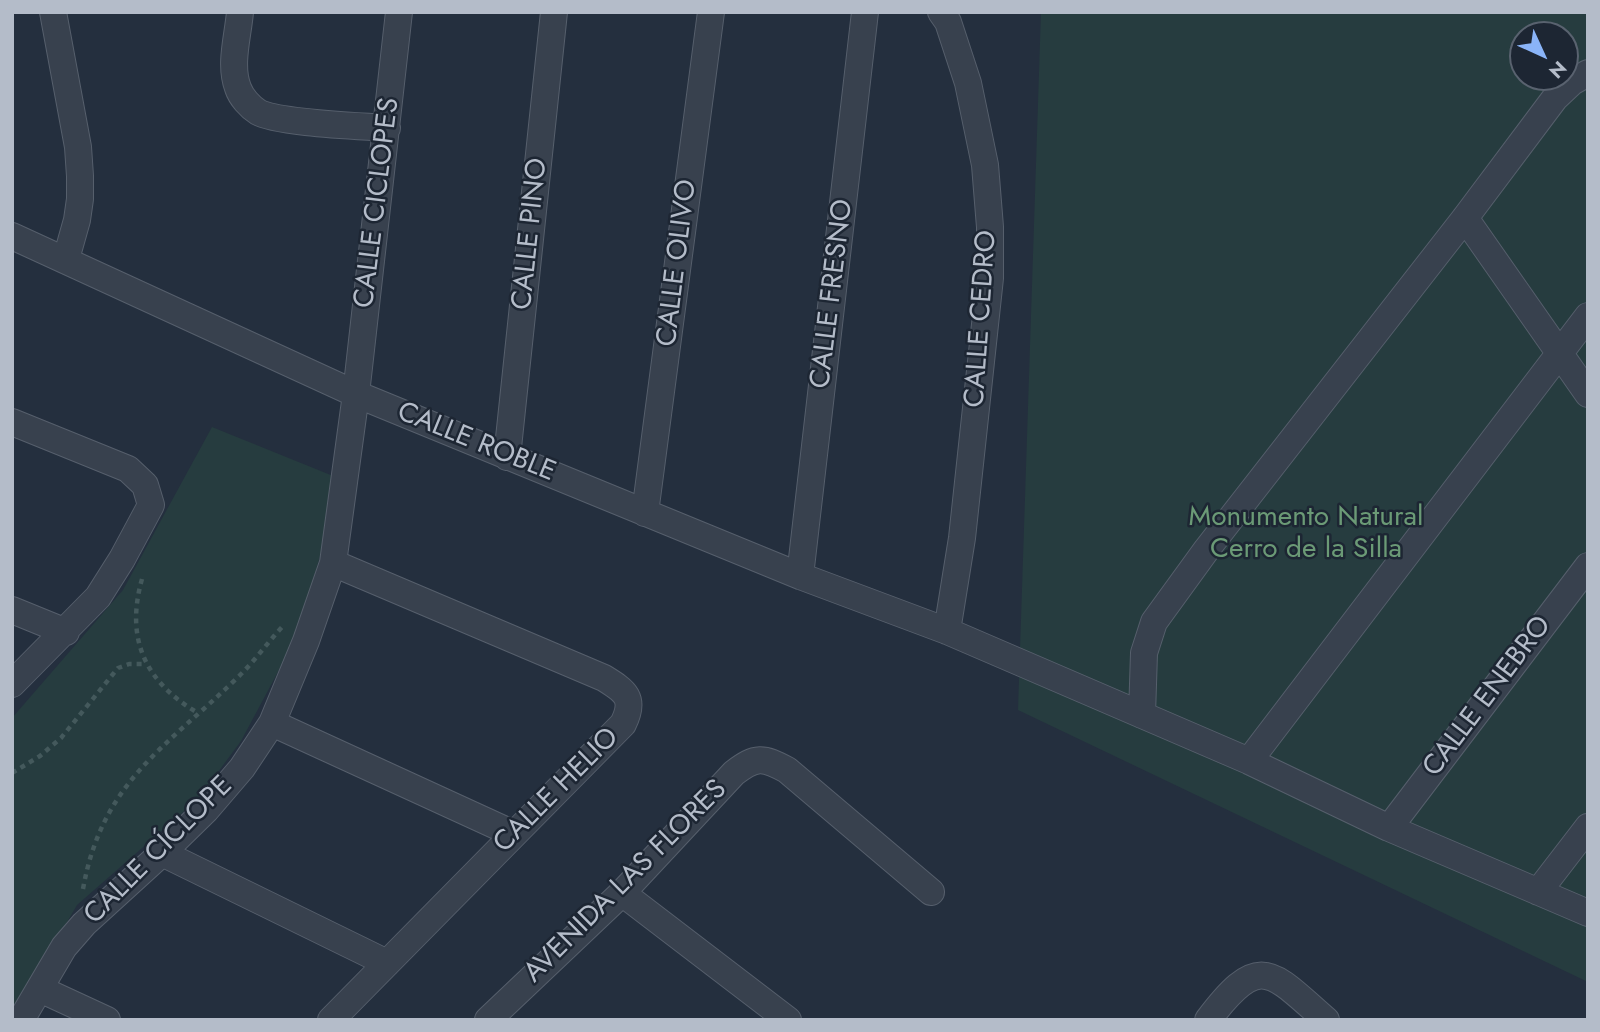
<!DOCTYPE html>
<html>
<head>
<meta charset="utf-8">
<style>
	body { margin:0 }
	#map { position:relative; width:1600px; height:1032px; overflow:hidden; background:#242f3e; font-family:Jost,sans-serif }
	canvas { display:block }
	.frame { position:absolute; inset:0; border:14px solid #b4bcc9; pointer-events:none }
	.north { position:absolute; left:1509px; top:21px; width:70px; height:70px; box-sizing:border-box; background:#1d2633; border:2px solid #59626f; border-radius:50%; rotate:135deg; font-size:19px; font-weight:700; line-height:28px; text-align:center; color:#b4bcc9 }
	.north::after { content:''; display:block; margin:auto; width:24px; height:32px; background:#8ab4f8; clip-path:polygon(50% 0,100% 100%,50% 72%,0 100%) }
</style>
</head>
<body>
<div id="map">
<canvas width="1600" height="1032"></canvas>
<div class="frame"></div>
<div class="north">N</div>
</div>
<script>
const context = document.querySelector('canvas').getContext('2d');
context.lineJoin = 'round';
function fill(path, color) { context.fillStyle = color; context.fill(path, 'evenodd'); }
function strokePath(path, color, width, dash) { context.strokeStyle = color; context.lineWidth = width; context.lineCap = dash ? 'butt' : 'round'; context.setLineDash(dash || []); context.stroke(path); }
function write(font, color, halo, rows, align = 'center') {
  context.font = font + ' Jost,sans-serif'; context.lineWidth = 5; context.setLineDash([]); context.textBaseline = 'middle'; context.strokeStyle = halo; context.fillStyle = color; for (const [text, x, y, turn = 0] of rows) {
    context.save(); context.translate(x, y); context.rotate((+turn || 0) * Math.PI / 180); context.textAlign = isNaN(turn) ? turn : align; if (halo) context.strokeText(text, 0, 0); context.fillText(text, 0, 0); context.restore();
  }
}
const green = new Path2D(`
	M1041 12H1588V982L1018 710ZM1523 35H1565V77H1523Z
	M212 427 343 480 295 640 241 741 198 799 77 905 12 1017V718L123 590Z`);
const path = new Path2D(`
	M142 579C125 639 145 682 198 713
	M12 773 40 756 61 738 118 668 129 664H145
	M83 889C102 782 165 748 237 678 254 662 267 643 283 626`);
const minor = new Path2D(`
	M53 12 78 147 80 176V199L77 220 66 259
	M240 12C238 36 229 65 238 88 241 97 250 107 258 112 277 123 362 126 387 128
	M941 12 948 22 968 83 985 165 990 227V278L962 538 947 631
	M1465 218 1588 394
	M12 236 356 394 800 576 947 631 1249 761 1389 828 1588 913
	M12 422 128 469 145 485 151 505 122 559 98 597 12 684
	M507 457 554 12
	M645 513 711 12
	M800 576 865 12
	M12 610 66 632
	M1142 715 1144 653 1154 622 1207 549 1465 218 1555 98 1572 82 1588 73
	M272 723 514 834
	M1249 761 1588 316
	M1389 828 1588 566
	M162 853 387 963
	M1538 892 1588 827
	M622 893 788 1020
	M40 989 107 1020
	M21 1020 64 947 84 924 162 853 206 810 242 768 272 723 306 641 333 563 356 394 399 12
	M331 1020 623 724C636 698 625 691 604 678L333 563
	M488 1020 622 893 734 773C756 756 763 757 787 770L931 892
	M1208 1020C1260 951 1270 971 1326 1020`);
const streetNames = [
	["CALLE CICLOPES",378,203,-83],
	["CALLE PINO",531,234,-84],
	["CALLE OLIVO",678,263,-83],
	["CALLE FRESNO",833,294,-83],
	["CALLE CEDRO",982,319,-86],
	["CALLE ROBLE",476,443,22],
	["CALLE ENEBRO",1488,697,-53],
	["CALLE HELIO",557,791,-45],
	["CALLE CÍCLOPE",159,851,-45],
	["AVENIDA LAS FLORES",626,882,-45]
];
const parkNames = [
	["Monumento Natural",1306,518],
	["Cerro de la Silla",1306,550]
];
fill(green, '#263c3f');
strokePath(minor, '#565f6c', 28);
strokePath(path, '#44595c', 4.5, [5, 5]);
strokePath(minor, '#38414e', 26);
write('28px', '#b4bcc9', '#1d2633', streetNames);
write('28px', '#6b9a76', '#1d2633', parkNames);
</script>
</body>
</html>
